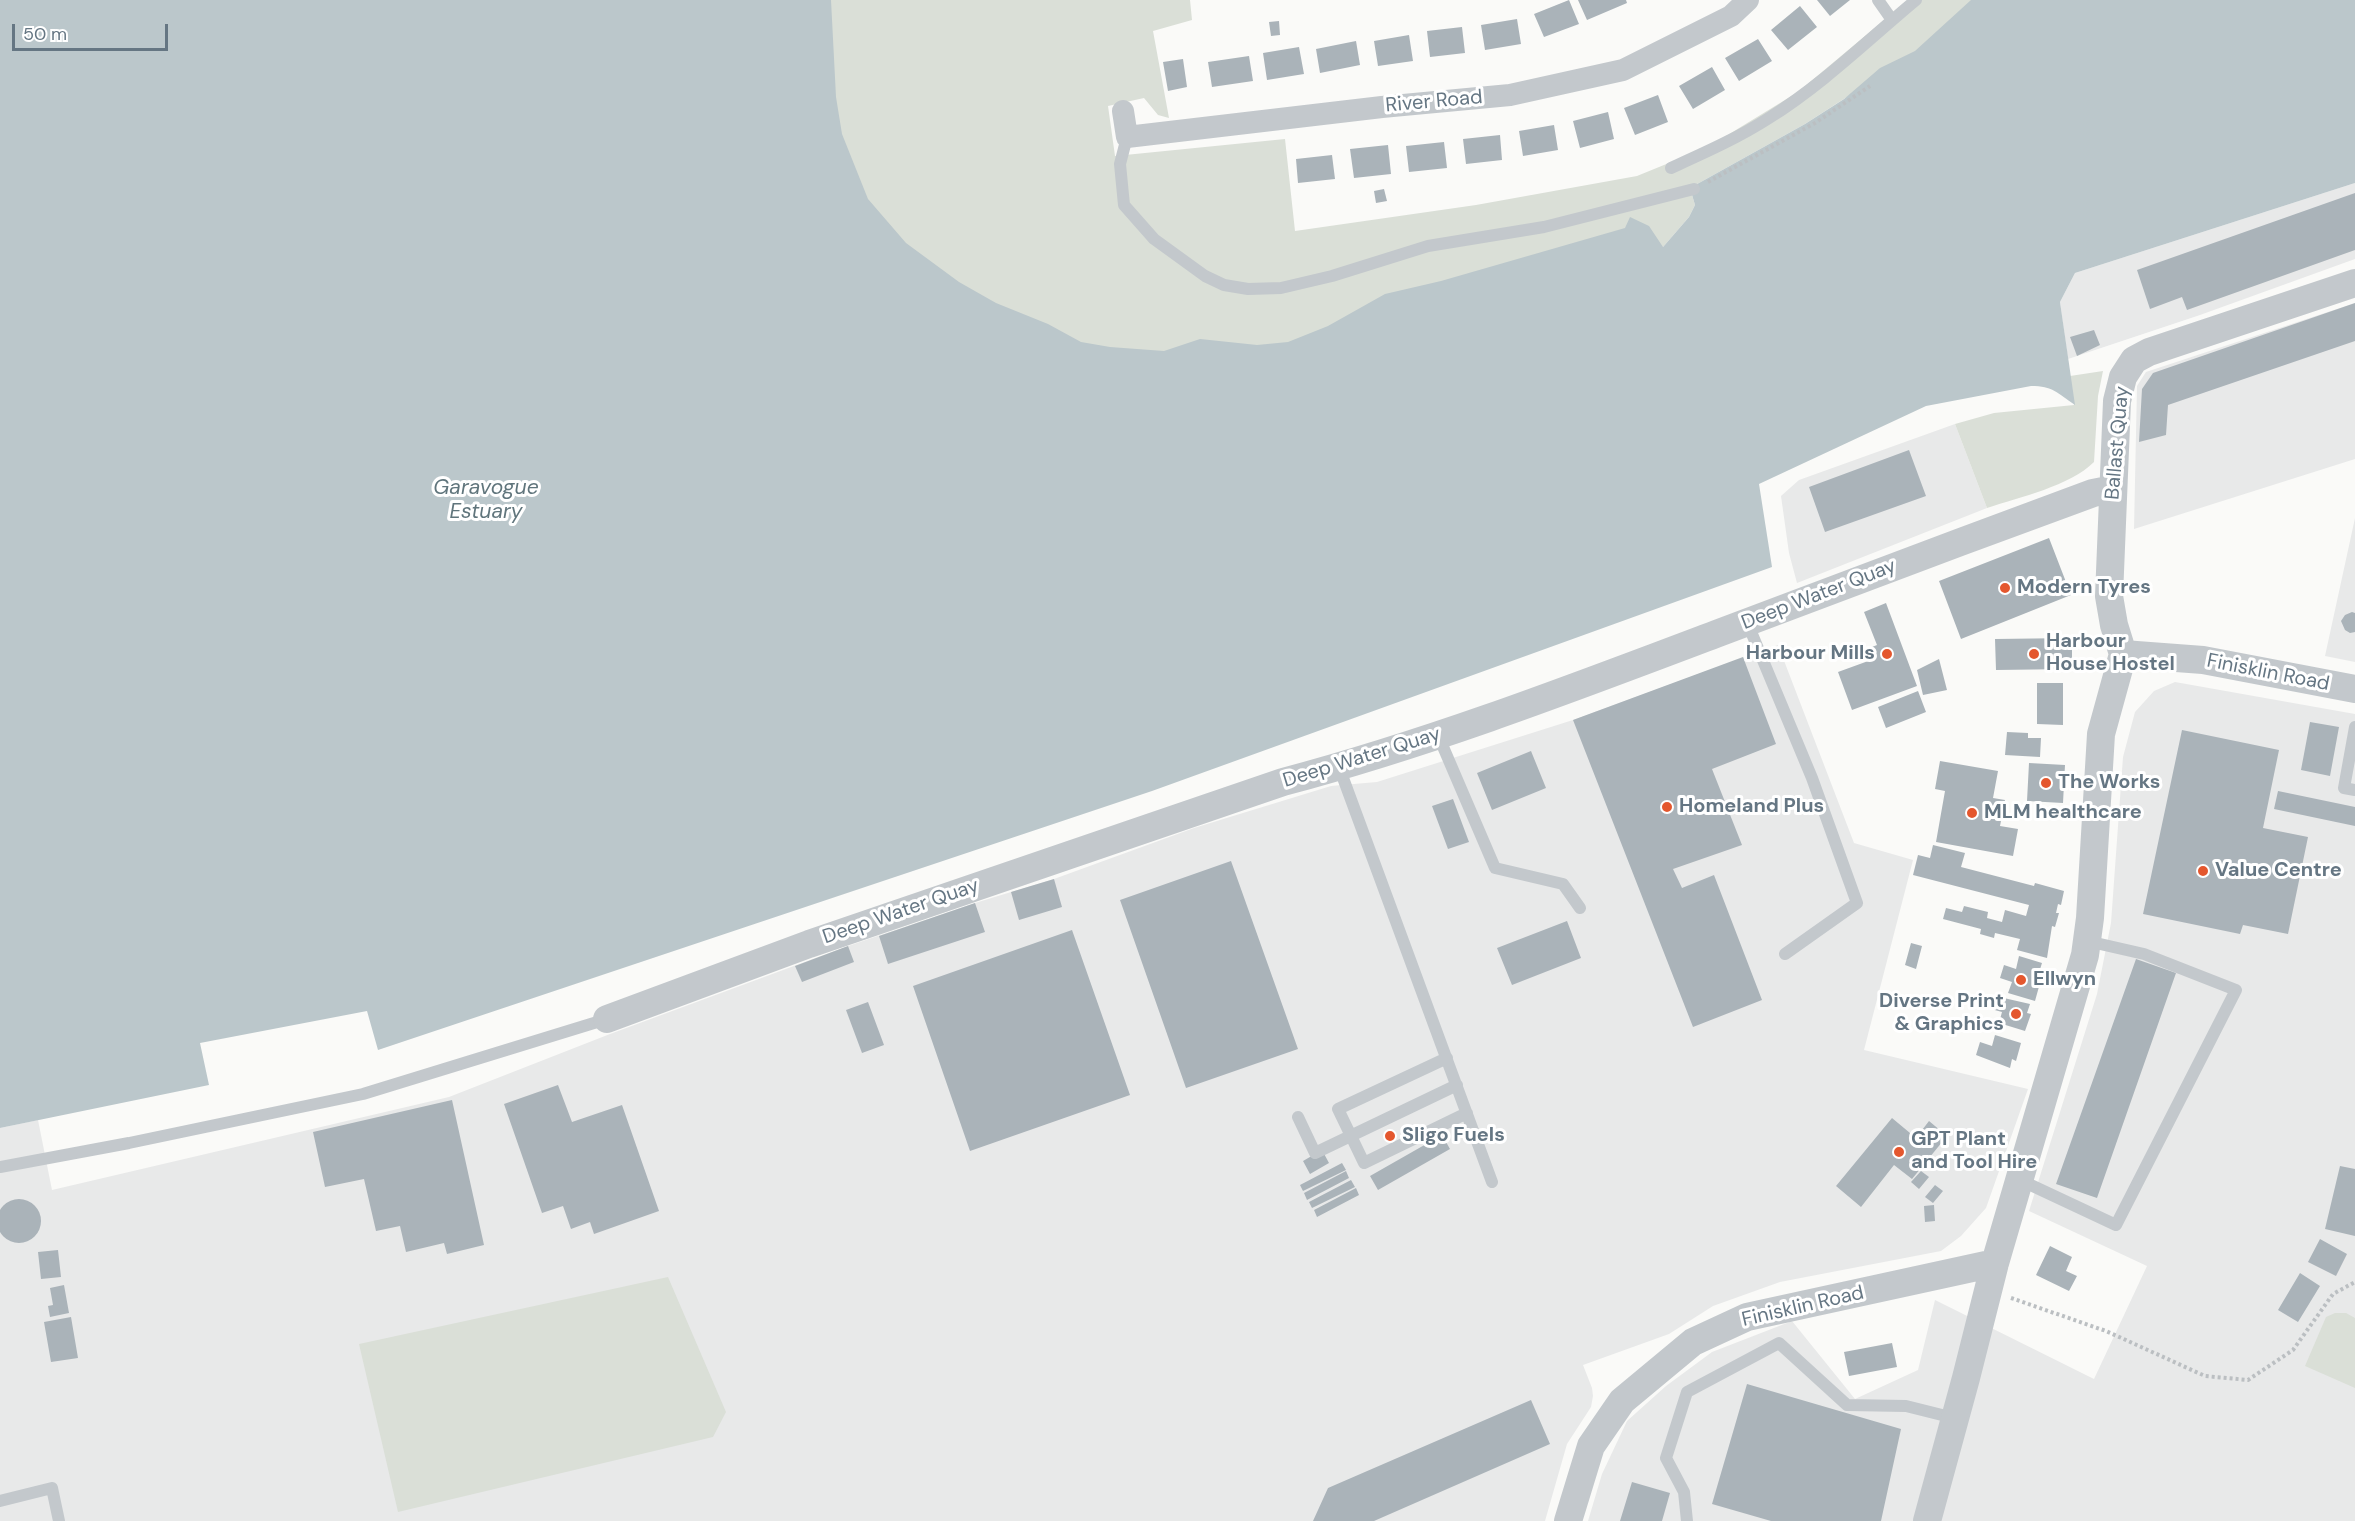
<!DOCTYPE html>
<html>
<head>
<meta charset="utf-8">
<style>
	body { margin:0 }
	#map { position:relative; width:2355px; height:1521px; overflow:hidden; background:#fafaf8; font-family:"DM Sans",sans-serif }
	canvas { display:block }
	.scale { position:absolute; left:12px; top:24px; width:156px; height:27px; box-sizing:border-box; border:3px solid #657683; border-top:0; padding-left:8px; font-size:18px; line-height:21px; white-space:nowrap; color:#657683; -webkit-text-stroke:4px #fff; paint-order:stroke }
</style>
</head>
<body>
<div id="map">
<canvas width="2355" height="1521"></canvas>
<div class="scale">50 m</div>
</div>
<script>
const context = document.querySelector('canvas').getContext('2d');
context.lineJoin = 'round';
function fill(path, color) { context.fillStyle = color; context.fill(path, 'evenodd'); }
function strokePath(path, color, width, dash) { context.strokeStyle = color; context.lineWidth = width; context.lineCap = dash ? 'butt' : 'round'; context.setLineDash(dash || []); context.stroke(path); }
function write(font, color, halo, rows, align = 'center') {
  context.font = font + ' "DM Sans",sans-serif'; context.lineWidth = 6; context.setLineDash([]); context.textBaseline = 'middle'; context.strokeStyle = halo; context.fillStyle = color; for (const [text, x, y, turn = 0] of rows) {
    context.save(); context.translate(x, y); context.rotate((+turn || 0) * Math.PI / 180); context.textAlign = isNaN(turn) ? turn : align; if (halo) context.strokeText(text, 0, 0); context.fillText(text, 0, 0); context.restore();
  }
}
const built = new Path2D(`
	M2355 183V259L2200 315 2068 359 2060 302 2075 273Z
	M2355 303V459L2134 529 2137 386 2146 372Z
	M1955 424 1987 508 1797 583 1789 553 1781 496 1799 480Z
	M2355 518V662L2325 656Z
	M1778 645 1854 843 1913 860 1864 1050 2028 1089 1986 1208 1961 1236 1941 1251 1780 1282 1713 1306 1669 1334 1583 1365 1592 1388 1593 1396 1591 1407 1567 1444 1545 1521H0V1128L38 1120 52 1190 449 1097 610 1034 848 946 975 903 1054 879 1194 828 1331 786 1377 782 1573 720Z
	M2175 682 2355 714V1521H1588L1602 1474 1627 1421 1666 1386 1712 1352 1792 1321 1855 1399 1918 1370 1935 1300 2094 1379 2147 1266 2029 1211 2097 994 2111 923 2123 757 2135 712 2154 691Z`);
const green = new Path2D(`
	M0 0H1190L1192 20 1153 31 1169 118 1158 115 1144 98 1108 106 1115 156 1285 139 1295 231 1476 205 1637 176 1708 147 1798 92 1908 0H1997L1805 124 1690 188 1695 205 1689 217 1663 247 731 618Z
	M2103 371 2098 396 2094 462C2070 486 2020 497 1987 508L1955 424 1994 413 2074 405 2070 376Z
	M668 1277 726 1412 713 1437 398 1512 359 1344Z
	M2335 1313H2346L2355 1318V1388L2305 1366 2326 1317Z`);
const water = new Path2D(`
	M0 0H831L836 97 842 134 868 199 906 243 959 282 996 303 1048 324 1081 342 1110 347 1164 351 1200 339 1257 345 1288 342 1328 326 1385 294 1441 281 1625 228 1630 217 1649 226 1663 247 1689 217 1695 205 1690 188 1805 124 1844 99 1880 68 1915 51 1971 0H2355V183L2075 273 2060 302 2075 405C2057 393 2053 386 2031 386L1926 406 1759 484 1772 567 1152 791 378 1050 367 1011 200 1043 209 1085 0 1128Z`);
const building = new Path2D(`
	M1569 0 1579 24 1544 37 1534 14Z
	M1578 0H1626L1627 3 1587 20Z
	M1817 0H1850L1830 16Z
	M1800 6 1817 27 1788 50 1771 30Z
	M1517 19 1521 44 1485 50 1481 25Z
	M1279 21 1280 35 1271 36 1269 22Z
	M1462 27 1465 53 1430 57 1427 31Z
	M1409 35 1413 61 1378 66 1374 41Z
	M1758 39 1772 61 1739 81 1725 58Z
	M1356 41 1360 65 1320 73 1316 49Z
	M1299 47 1304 74 1267 80 1263 53Z
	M1249 56 1253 81 1212 87 1208 62Z
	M1183 59 1187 87 1168 91 1163 62Z
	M1712 67 1725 90 1693 109 1679 86Z
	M1658 95 1668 122 1635 135 1624 108Z
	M1608 112 1614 139 1580 148 1573 121Z
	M1554 125 1558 150 1523 156 1519 131Z
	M1500 135 1502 160 1466 164 1463 139Z
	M1444 142 1447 168 1409 172 1406 146Z
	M1388 145 1391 174 1354 178 1350 149Z
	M1332 155 1335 179 1298 183 1296 159Z
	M1384 189 1387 201 1376 203 1374 191Z
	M2355 193V250L2187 310 2182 297 2150 309 2137 270Z
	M2355 303V341L2168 405 2166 435 2139 442 2142 389 2153 373Z
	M2094 330 2100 345 2077 356 2070 337Z
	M1909 450 1926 496 1825 532 1809 487Z
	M2049 538 2071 595 1961 639 1939 581Z
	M1886 603 1917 686 1852 710 1838 672 1871 660 1867 649 1877 645 1864 612Z
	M2352 612 2355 613V632L2350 633 2345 630 2341 621 2345 615Z
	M2072 638V669L1996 670 1995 639Z
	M1743 657 1776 744 1712 769 1742 845 1673 869 1682 888 1714 875 1762 1000 1693 1027 1573 720Z
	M1939 659 1947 690 1923 695 1917 670Z
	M2037 683H2063V725L2037 724Z
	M1918 691 1926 712 1886 728 1878 707Z
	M2310 722 2339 727 2330 776 2301 770Z
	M2182 730 2279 750 2263 828 2308 837 2288 934 2243 925 2240 934 2143 914Z
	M2007 732 2028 733V738H2041L2040 757 2005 755Z
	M1531 751 1546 788 1492 810 1477 773Z
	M1940 761 1998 771 1993 798 2005 800 2000 826 2018 829 2013 856 1936 842 1945 791 1935 789Z
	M2029 763 2065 765 2063 803 2027 801Z
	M2278 791 2355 807V826L2274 809Z
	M1453 799 1469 842 1448 849 1432 806Z
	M1933 845 1965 853 1961 867 2034 886 2035 883 2064 891 2061 905 2058 904 2056 913H2059L2055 927 2052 926 2047 958 2017 950 2020 939 1995 933 1994 938 1980 934 1981 929 1943 919 1946 908 1962 912 1964 906 1988 912 1987 918 2002 922 2005 910 2026 916 2029 905 1913 875 1918 855 1930 858Z
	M1231 861 1298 1049 1186 1088 1120 900Z
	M1054 879 1062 907 1019 920 1011 892Z
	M975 903 985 932 888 964 879 936Z
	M1567 921 1581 958 1512 985 1497 948Z
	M1072 930 1130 1095 970 1151 913 986Z
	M1911 943 1922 946 1916 969 1905 965Z
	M848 946 854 962 802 982 795 966Z
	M2019 956 2042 963 2036 982 2040 983 2035 1001 2008 993 2012 982 2000 978 2004 965 2016 969Z
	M2136 959 2176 973 2097 1198 2056 1184Z
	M1995 996 2030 1004 2027 1013 2031 1014 2025 1031 1999 1023 2002 1012 1991 1009Z
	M868 1002 884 1045 862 1053 846 1010Z
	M1995 1035 2021 1043 2016 1061 2012 1059 2010 1068 1976 1055 1980 1042 1992 1046Z
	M558 1085 572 1122 622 1105 659 1211 594 1234 590 1222 571 1229 563 1206 542 1213 504 1104Z
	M452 1100 484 1245 447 1254 444 1243 406 1252 400 1226 376 1231 364 1179 325 1187 313 1132Z
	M1892 1118 1916 1138 1929 1121 1947 1136 1912 1179 1894 1165 1861 1207 1836 1186Z
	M1442 1135 1450 1149 1378 1190 1370 1176Z
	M1322 1150 1329 1163 1310 1174 1303 1161Z
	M1342 1163 1346 1170 1303 1191 1300 1185Z
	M2340 1166 2355 1169V1236L2325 1229Z
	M1346 1171 1349 1178 1307 1200 1304 1193Z
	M1921 1171 1929 1177 1919 1189 1911 1182Z
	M1351 1180 1355 1187 1312 1208 1309 1202Z
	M1935 1185 1943 1191 1933 1203 1925 1197Z
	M1356 1188 1359 1195 1317 1217 1314 1210Z
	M-3 1221a22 22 0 1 1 44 0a22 22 0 1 1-44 0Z
	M1934 1205 1935 1221 1925 1222 1924 1206Z
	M2320 1239 2347 1254 2336 1276 2308 1262Z
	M2050 1246 2072 1257 2066 1271 2077 1276 2069 1291 2036 1275Z
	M58 1250 61 1277 41 1279 38 1252Z
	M2300 1273 2320 1286 2298 1322 2278 1310Z
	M64 1285 69 1313 50 1317 48 1306 53 1305 50 1288Z
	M71 1317 78 1358 51 1362 44 1322Z
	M1892 1343 1897 1367 1849 1376 1844 1352Z
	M1747 1384 1901 1429 1881 1521H1771L1712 1504Z
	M1531 1400 1550 1444 1374 1521H1313L1328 1488Z
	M1632 1482 1670 1493 1662 1521H1620Z`);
const path = new Path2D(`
	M1708 182 1815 123 1870 86
	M2011 1298 2106 1331 2205 1376 2248 1380 2293 1350 2333 1294 2355 1282`);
const service = new Path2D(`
	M1878 0 1892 20
	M1127 137 1120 164 1124 205 1154 239 1205 276 1224 285 1248 289 1281 288 1332 276 1428 246 1544 227 1694 189
	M1671 168C1704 153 1738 138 1769 118 1822 85 1868 40 1916 0
	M1747 622 1812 778 1857 903 1785 954
	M2355 727 2344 788 2355 790
	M1438 735 1495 868 1563 884 1580 908
	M1339 767 1492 1182
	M1447 1058 1338 1109 1364 1163 1467 1113
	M1298 1117 1315 1153 1457 1085
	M0 1167 129 1143 363 1094 607 1019
	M2020 1180 2116 1225 2236 990 2144 954 2087 941
	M0 1501 52 1488 59 1521
	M1687 1521 1684 1492 1666 1458 1687 1392 1779 1343 1847 1405 1906 1406 1954 1418`);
const minor = new Path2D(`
	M1123 111 1127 137 1382 107 1510 95 1623 70 1731 16 1748 0`);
const tertiary = new Path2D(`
	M2123 654 2114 625 2109 596 2117 401 2123 377 2134 360 2149 352 2355 283
	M2123 654 2203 660 2355 689
	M607 1019 809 944 1283 782C1430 743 1573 688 1716 634 1841 587 1967 539 2093 493L2113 489
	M1568 1521 1591 1446 1622 1401 1693 1342 1747 1317 1995 1263
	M1927 1521 1966 1378 1995 1263 2085 955 2090 918 2101 734 2123 654`);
const markers = [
	[2005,588,6,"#e4572e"],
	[1887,654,6,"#e4572e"],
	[2034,654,6,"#e4572e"],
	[2046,783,6,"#e4572e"],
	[1667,807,6,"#e4572e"],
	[1972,813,6,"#e4572e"],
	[2203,871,6,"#e4572e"],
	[2021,980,6,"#e4572e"],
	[2016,1014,6,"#e4572e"],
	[1390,1136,6,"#e4572e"],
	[1899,1152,6,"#e4572e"]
];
const streetNames = [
	["River Road",1434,102,-5],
	["Ballast Quay",2118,443,-85],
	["Deep Water Quay",1819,595,-21],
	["Finisklin Road",2268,673,11],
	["Deep Water Quay",1362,758,-17],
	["Deep Water Quay",901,912,-19],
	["Finisklin Road",1803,1307,-13]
];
const poiNames = [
	["Modern Tyres",2017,588],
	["Harbour",2046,642],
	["House Hostel",2046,665],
	["Harbour Mills",1875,654,"right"],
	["The Works",2058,783],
	["Homeland Plus",1679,807],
	["MLM healthcare",1984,813],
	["Value Centre",2215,871],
	["Ellwyn",2033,980],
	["Diverse Print",2004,1002,"right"],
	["& Graphics",2004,1025,"right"],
	["Sligo Fuels",1402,1136],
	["GPT Plant",1911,1140],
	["and Tool Hire",1911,1163]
];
const waterNames = [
	["Garavogue",486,488],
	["Estuary",486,512]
];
fill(built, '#e8e9e9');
fill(green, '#dadfd7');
fill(water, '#bbc7cb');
fill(building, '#aab3b9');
strokePath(path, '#bbbfc2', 4, [3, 3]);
strokePath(service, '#c3c8cc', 12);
strokePath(minor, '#c3c8cc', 22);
strokePath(tertiary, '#c3c8cc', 28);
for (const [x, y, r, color] of markers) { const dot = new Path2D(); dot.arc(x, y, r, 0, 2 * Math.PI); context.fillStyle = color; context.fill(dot); strokePath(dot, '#fff', 2); }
write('20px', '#657683', '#fff', streetNames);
write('bold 20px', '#657683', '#fff', poiNames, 'left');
write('italic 21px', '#60757c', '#fff', waterNames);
</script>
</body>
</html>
